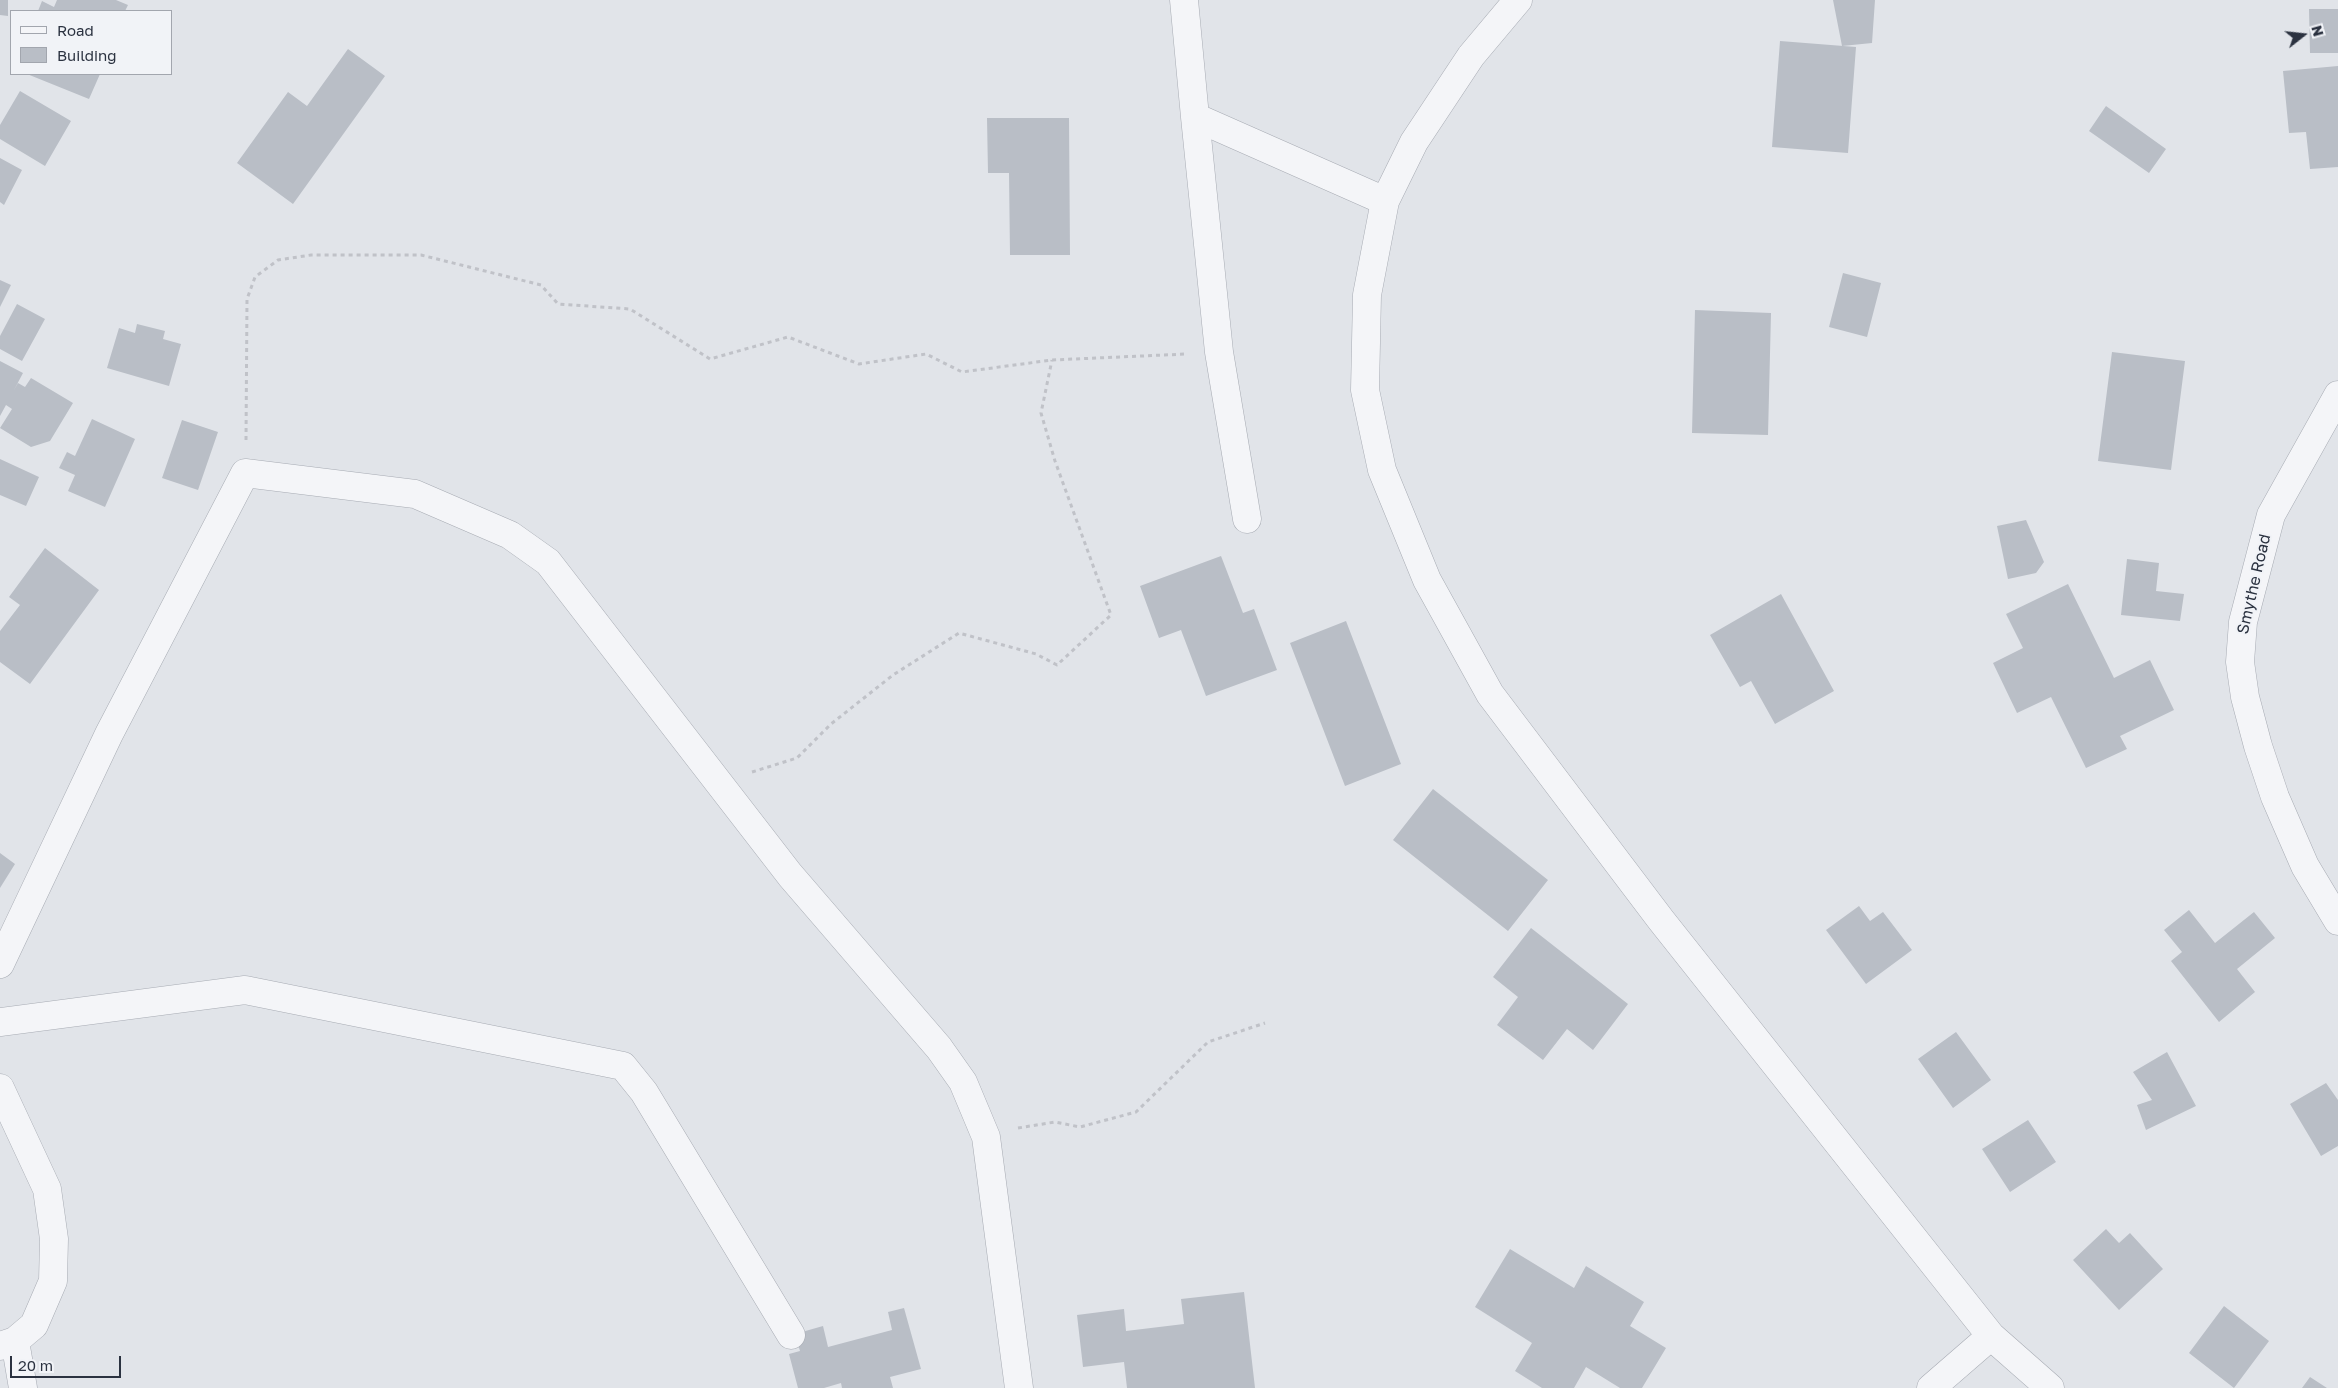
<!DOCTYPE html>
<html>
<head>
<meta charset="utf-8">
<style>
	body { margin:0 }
	#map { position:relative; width:2338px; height:1388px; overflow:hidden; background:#e1e4e9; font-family:"Golos Text",sans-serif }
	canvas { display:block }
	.legend { position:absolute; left:10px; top:10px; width:162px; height:65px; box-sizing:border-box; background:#f1f3f7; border:1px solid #a2a6ae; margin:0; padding:6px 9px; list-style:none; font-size:15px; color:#2b3240 }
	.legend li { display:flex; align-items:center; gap:10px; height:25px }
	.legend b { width:25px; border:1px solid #a2a6ae }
	.north { position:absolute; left:2278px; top:10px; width:50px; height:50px; -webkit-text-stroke:4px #f1f3f7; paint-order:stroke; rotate:74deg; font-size:14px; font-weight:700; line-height:20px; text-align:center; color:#2b3240 }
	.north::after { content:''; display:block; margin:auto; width:18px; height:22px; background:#2b3240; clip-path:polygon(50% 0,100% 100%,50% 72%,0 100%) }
	.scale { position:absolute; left:10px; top:1356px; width:111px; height:22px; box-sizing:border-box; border:2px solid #2b3240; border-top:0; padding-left:6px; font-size:15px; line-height:18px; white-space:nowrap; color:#2b3240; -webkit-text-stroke:4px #f1f3f7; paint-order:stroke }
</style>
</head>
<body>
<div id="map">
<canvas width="2338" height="1388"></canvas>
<ul class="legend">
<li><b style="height:6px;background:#f4f5f8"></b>Road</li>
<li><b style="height:14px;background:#b9bec6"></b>Building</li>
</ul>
<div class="north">N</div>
<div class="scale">20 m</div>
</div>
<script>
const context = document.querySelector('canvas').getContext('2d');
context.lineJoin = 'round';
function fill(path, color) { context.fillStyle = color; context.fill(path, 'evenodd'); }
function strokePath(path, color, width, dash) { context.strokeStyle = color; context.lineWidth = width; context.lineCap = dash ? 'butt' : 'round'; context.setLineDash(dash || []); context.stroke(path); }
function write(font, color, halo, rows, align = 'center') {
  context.font = font + ' "Golos Text",sans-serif'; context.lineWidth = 4; context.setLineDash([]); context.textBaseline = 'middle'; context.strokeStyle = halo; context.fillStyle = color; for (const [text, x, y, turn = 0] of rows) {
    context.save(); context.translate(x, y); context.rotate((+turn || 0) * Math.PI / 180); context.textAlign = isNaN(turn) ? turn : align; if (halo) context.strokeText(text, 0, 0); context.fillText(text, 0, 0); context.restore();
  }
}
const building = new Path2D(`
	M0 0H8V16L0 15Z
	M57 0H116L128 5 125 11H38L42 1 54 7Z
	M1833 0H1875L1872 43 1842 46Z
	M2309 9H2338V53H2310Z
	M1780 41 1856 47 1848 153 1772 147Z
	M348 49 385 76 293 204 237 163 288 92 307 106Z
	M2338 66V167L2310 169 2306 132 2289 133 2283 71Z
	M27 74H100L89 99Z
	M20 91 71 121 45 166 0 139V125Z
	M2106 106 2166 149 2149 173 2089 131Z
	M987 118H1069L1070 255H1010L1009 173H988Z
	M0 158 22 170 4 205 0 202Z
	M1843 273 1881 283 1867 337 1829 327Z
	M0 280 11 285 0 307Z
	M17 304 45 319 22 361 0 349V336Z
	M1695 310 1771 313 1768 435 1692 433Z
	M137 324 165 331 163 339 181 344 169 386 107 368 119 328 135 333Z
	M2112 352 2185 361 2171 470 2098 461Z
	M0 361 23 373 14 390 18 383 25 387 31 378 73 403 50 441 31 447 0 428 12 409 6 405 0 416Z
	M92 419 135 439 105 507 68 491 75 475 59 468 67 452 75 456Z
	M182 420 218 432 198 490 162 478Z
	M0 459 39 477 26 506 0 495Z
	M2026 520 2044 562 2036 573 2008 579 1997 526Z
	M45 548 99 590 30 684 0 662V631L20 605 9 597Z
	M1221 556 1243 613 1254 609 1277 670 1206 696 1181 630 1159 638 1140 586Z
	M2127 559 2159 563 2156 591 2184 594 2180 621 2121 615Z
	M2068 584 2114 678 2150 660 2174 710 2120 736 2127 749 2086 768 2051 697 2017 713 1993 663 2023 648 2006 614Z
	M1781 594 1834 691 1775 724 1751 681 1740 687 1710 635Z
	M1346 621 1401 764 1345 786 1290 643Z
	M1433 789 1548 880 1508 931 1393 840Z
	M0 853 15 864 0 888Z
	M1859 906 1870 921 1883 912 1912 950 1866 984 1826 930Z
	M2189 910 2215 943 2254 912 2275 938 2237 969 2255 992 2219 1022 2171 961 2182 952 2164 930Z
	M1531 928 1628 1004 1593 1050 1567 1029 1543 1060 1497 1025 1518 997 1493 977Z
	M1956 1032 1991 1080 1953 1108 1918 1059Z
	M2167 1052 2196 1106 2146 1130 2137 1105 2152 1100 2133 1072Z
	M2326 1083 2338 1100V1146L2321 1156 2290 1104Z
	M2028 1120 2056 1162 2010 1192 1982 1149Z
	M2106 1229 2119 1243 2130 1233 2163 1269 2119 1310 2073 1260Z
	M1510 1249 1574 1288 1586 1266 1644 1302 1630 1326 1666 1348 1642 1388H1620L1586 1367 1574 1388H1542L1515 1371 1532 1343 1475 1307Z
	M1244 1292 1255 1388H1127L1124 1362 1083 1367 1077 1315 1124 1309 1126 1331 1184 1324 1181 1299Z
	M2224 1306 2269 1341 2234 1388 2189 1353Z
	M904 1308 921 1369 890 1377 893 1388H842L841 1383 824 1388H798L789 1354 800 1351 795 1334 823 1326 828 1347 892 1330 888 1312Z
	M2310 1377 2327 1388H2302Z`);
const path = new Path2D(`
	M246 440 247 299 255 277 278 260 311 255H421L541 285 558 304 630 309 710 359 788 337 859 364 926 354 962 372 1052 360 1186 354
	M752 772 797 758 831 724 893 675 959 633 1036 654 1057 665 1111 615 1055 461 1041 413 1052 360
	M1018 1128 1055 1122 1080 1127 1136 1112 1208 1042 1265 1023`);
const minor = new Path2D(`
	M1184 0 1195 117
	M1518 0 1471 56 1414 142 1385 201 1367 295 1365 390 1382 470 1427 580 1490 694 1661 920 1991 1336 2050 1388
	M2338 395 2271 515 2243 622 2240 662 2245 697 2258 746 2275 797 2305 866 2338 921
	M1247 519 1219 352 1195 117 1385 201
	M0 964 109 734 245 473 415 494 510 535 548 562 790 875 939 1048 963 1082 986 1137 1019 1388
	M0 1022 245 990 623 1066 644 1092 791 1335
	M0 1088 47 1189 54 1239 53 1281 34 1325 15 1341
	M0 1346 15 1341 23 1388
	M1931 1388 1991 1336`);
const streetNames = [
	["Smythe Road",2254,584,-77]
];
fill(building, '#b9bec6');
strokePath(minor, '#a7abb3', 29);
strokePath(path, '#c0c2c8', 3, [4, 4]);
strokePath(minor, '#f4f5f8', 28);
write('16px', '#2b3240', '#f1f3f7', streetNames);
</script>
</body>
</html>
